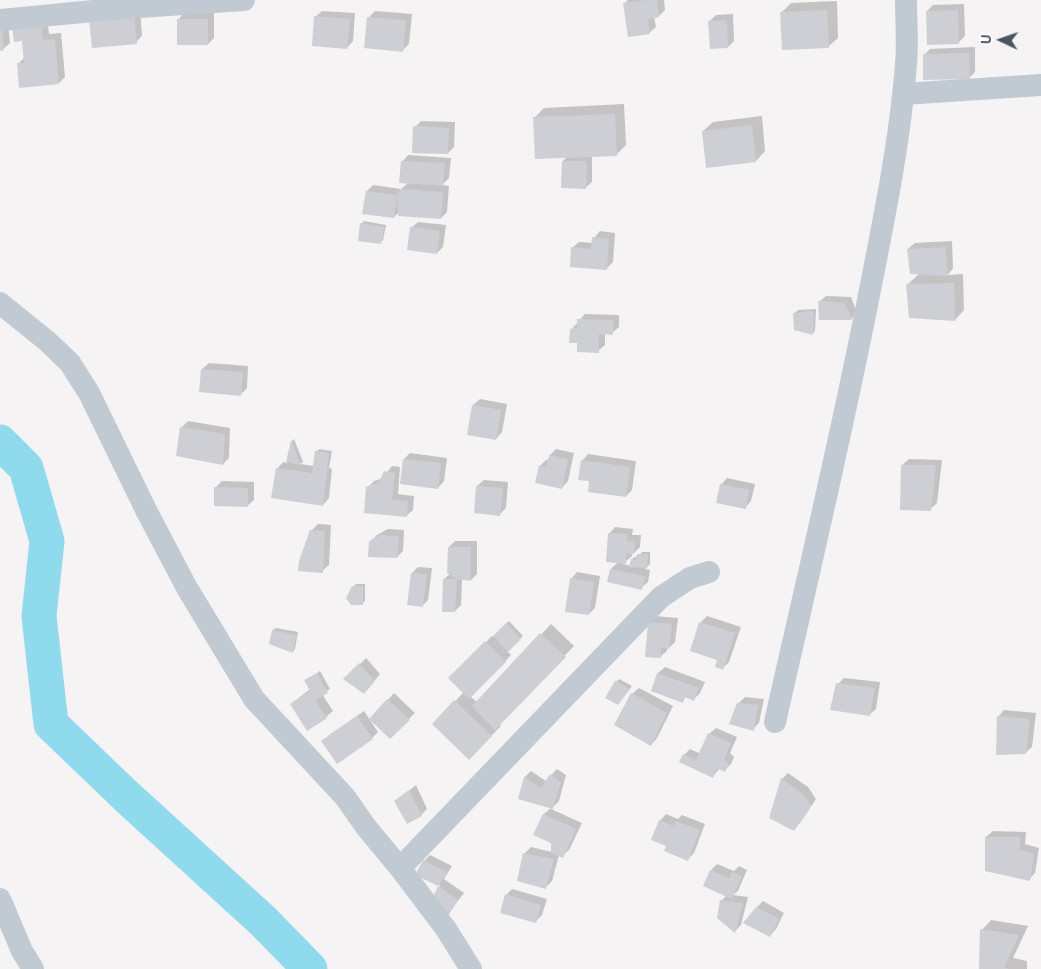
<!DOCTYPE html>
<html>
<head>
<meta charset="utf-8">
<style>
	body { margin:0 }
	#map { position:relative; width:1041px; height:969px; overflow:hidden; background:#f5f3f3; font-family:Ubuntu,sans-serif }
	canvas { display:block }
	.north { position:absolute; left:976px; top:15px; width:50px; height:50px; -webkit-text-stroke:4px #fff; paint-order:stroke; rotate:273deg; font-size:14px; font-weight:700; line-height:20px; text-align:center; color:#4a5661 }
	.north::after { content:''; display:block; margin:auto; width:18px; height:22px; background:#4a5661; clip-path:polygon(50% 0,100% 100%,50% 72%,0 100%) }
</style>
</head>
<body>
<div id="map">
<canvas width="1041" height="969"></canvas>
<div class="north">U</div>
</div>
<script>
const context = document.querySelector('canvas').getContext('2d');
context.lineJoin = 'round';
function fill(path, color) { context.fillStyle = color; context.fill(path, 'evenodd'); }
function strokePath(path, color, width, dash) { context.strokeStyle = color; context.lineWidth = width; context.lineCap = dash ? 'butt' : 'round'; context.setLineDash(dash || []); context.stroke(path); }
const shadow = new Path2D(`
	M628 0H664L665 10 659 16 654 17 656 27 649 33 624 4Z
	M837 1 838 38 828 47 782 12 791 3Z
	M964 4 965 36 959 42 927 11 933 5Z
	M140 9 142 36 136 42 93 47Z
	M322 11 355 13 353 41 347 48 315 17Z
	M375 11 412 14 409 44 403 50 369 17Z
	M184 13H214V38L208 44 178 20Z
	M733 14 734 41 728 47 710 21 716 15Z
	M47 17 49 34 61 33 65 77 59 83 18 64 25 57 24 40Z
	M8 21 10 43 3 49H0V22Z
	M975 47V72L969 78 924 55 930 49Z
	M624 104 626 145 616 155 592 156V182L585 188 563 161 567 157 535 117 544 108Z
	M762 116 765 151 756 161 703 131 713 122Z
	M421 121 455 122 454 147 448 153 415 127Z
	M408 155 451 158 449 178 442 185 449 186 447 212 441 218 399 212 394 217 367 191 373 185 401 189 408 183 402 162Z
	M364 221 386 225 383 240 380 243 361 224Z
	M418 222 446 225 443 247 437 253 411 228Z
	M600 231 615 233 613 262 606 269 572 248 579 242 593 243 594 238Z
	M952 241 953 269 947 275 963 274 964 310 955 320 907 285 919 274 908 249 915 243Z
	M826 296 851 297 857 313 851 319 819 302Z
	M816 309 815 331 813 333 795 313 798 310Z
	M585 314 619 315V327L612 333H605V345L598 351 578 342 571 330Z
	M209 363 248 366 247 388 241 394 202 369Z
	M480 399 507 404 502 432 496 439 473 405Z
	M188 421 230 428 229 458 223 464 182 427Z
	M294 439 303 462 300 464 314 466 316 452 319 449 332 451 329 468 332 469 329 498 323 505 277 469 283 462 287 463 292 441Z
	M556 449 574 453 568 481 562 488 540 466 546 460H549L550 455Z
	M410 453 447 458 444 481 438 488 404 459Z
	M588 454 636 461 632 490 626 496 591 480 582 461Z
	M909 459 942 460 937 503 930 509 902 465Z
	M392 466 400 467 398 494 414 496 413 510 406 516 367 488 374 481 383 478Z
	M727 478 755 484 751 501 745 508 721 485Z
	M484 480 508 482 506 508 500 514 477 486Z
	M222 481 254 482V500L247 506 216 487Z
	M318 524 331 525 329 565 322 571 311 531Z
	M615 527 633 529 632 535H641L640 547 634 553H632V556L623 564 631 566 632 559 635 557H638L642 552H650V564L645 569 650 570 648 582 641 588 608 581 611 569 618 562 609 534Z
	M388 529 404 530 403 551 397 557 371 541 377 535Z
	M455 541H477V574L471 580 462 579 461 605 455 611 444 579 450 574 449 547Z
	M418 567 432 568 428 600 422 606 412 573Z
	M577 572 600 576 595 608 589 614 571 579Z
	M356 584H365V601L362 604 353 587Z
	M656 616 678 618 675 642 669 648 667 647V651L660 657 650 622Z
	M707 616 741 627 729 662 723 668 719 659 692 650 701 622Z
	M509 621 523 636 507 651 511 655 471 697 477 702 551 624 574 646 499 724 501 726 478 749 433 724 464 692 450 678 492 636 493 637Z
	M276 628 298 632 295 649 292 652 273 630Z
	M366 658 380 674 370 686 345 679Z
	M665 667 705 682 700 693 694 699 687 696 682 701 652 690 658 673Z
	M320 671 330 689 322 694 333 711 326 717 291 704 310 689 306 680Z
	M844 678 880 682 876 709 869 715 838 684Z
	M619 679 632 686 621 700 616 682Z
	M639 688 673 706 657 738 651 745 632 694Z
	M394 693 415 713 390 737 371 719Z
	M745 697 764 699 759 723 753 729 738 704Z
	M1004 710 1036 713 1032 747 1025 753 998 717Z
	M364 711 378 732 372 738 323 741 329 735Z
	M716 728 737 737 730 753 734 757 731 764 725 770 720 768 713 776 684 755 690 749 701 754 709 734Z
	M557 769 566 775 559 801 551 809 582 823 569 850 562 856 559 855 552 881 546 887 524 854 531 847 552 852V842L535 834 544 814 552 807 520 798 525 777 531 771 546 781Z
	M788 773 808 787 816 799 800 823 793 829 770 817 782 779Z
	M416 785 427 809 421 815 395 802Z
	M666 814 678 819 682 815 705 824 694 853 688 859 668 845 660 821Z
	M993 831 1026 832 1025 844 1039 848 1035 873 1029 879 986 837Z
	M430 855 452 866 444 879 464 893 448 914 431 903 440 885 416 874 424 861Z
	M717 864 734 871 739 866 747 870 738 891 733 895 748 897 741 925 735 931 721 901 727 895 704 885 711 870Z
	M512 889 547 899 542 915 535 922 506 895Z
	M763 901 784 913 776 929 770 936 757 907Z
	M991 920 1028 926 1013 958 1027 961V969H980L982 930Z`);
const river = new Path2D(`
	M0 442 26 468 47 541 39 616 51 724 126 796 263 921 310 969`);
const building = new Path2D(`
	M647 0H657L659 17 648 19 650 34 628 37 623 3Z
	M827 10 829 48 782 50 780 12Z
	M958 10 959 44 927 45 926 11Z
	M134 15 137 44 92 48 89 20Z
	M314 16 350 19 347 49 312 46Z
	M367 17 406 20 403 52 364 48Z
	M177 19H208V45H177Z
	M727 20 728 48 710 49 708 21Z
	M41 23 43 40 55 39 59 84 19 88 17 63H24L22 41 14 42 12 25Z
	M0 27H2L4 50 0 51Z
	M969 53 970 79 923 80V54Z
	M615 114 617 156 535 159 533 117Z
	M752 125 756 162 706 168 702 131Z
	M413 126 449 128 448 154 412 153Z
	M401 161 445 163 443 186 399 183Z
	M562 161H587L586 189 561 188Z
	M400 189 443 192 441 219 398 216 397 195 394 218 362 214 366 191 397 195Z
	M360 223 384 227 381 244 358 241Z
	M410 227 440 231 437 254 407 250Z
	M592 237 609 239 607 270 570 267 571 247 591 249Z
	M946 247 947 276 910 274 907 249Z
	M954 283 955 321 909 318 906 284Z
	M818 301 845 303 852 320H819Z
	M814 311 813 335 794 330 793 313Z
	M577 319 613 320V335L599 334V353L577 352V343H569L570 329 577 328Z
	M201 369 243 372 241 396 199 392Z
	M472 405 501 410 496 440 467 435Z
	M180 427 225 434 223 465 176 456Z
	M291 440 301 465 286 462Z
	M315 451 329 453 323 506 271 498 276 468 312 473Z
	M549 455 568 459 562 489 535 483 539 465 546 467Z
	M403 459 441 463 438 489 400 484Z
	M581 460 630 467 626 497 588 492 589 481 578 480Z
	M901 465H936L931 511 900 510Z
	M384 471 395 473 392 500 408 501 407 517 364 513 366 487 379 482Z
	M720 484 749 490 746 509 716 503Z
	M476 486 503 488 500 516 474 513Z
	M214 487 248 488V507L214 506Z
	M310 530 325 531 323 573 298 571 299 561Z
	M608 533 627 534V541H635L634 554H626V564L606 562Z
	M381 535 399 536 397 558 368 557 369 541Z
	M448 547H471V581L457 579 455 612H442L443 579H457L447 573Z
	M637 554H648L647 568 629 567 631 559 636 560Z
	M610 569 645 576 642 590 607 582Z
	M411 573 427 574 423 607 407 605Z
	M570 578 594 582 589 615 565 612Z
	M352 586H363V605H351L346 598Z
	M648 622 672 624 669 649 661 647V658L645 657Z
	M699 622 735 633 723 670 715 667 717 660 690 651Z
	M506 623 521 639 508 652 493 636Z
	M272 630 296 635 293 653 269 644Z
	M540 633 566 657 495 730 472 706Z
	M485 641 506 662 469 699 448 678Z
	M359 663 375 681 364 694 343 679Z
	M317 673 328 693 315 700 327 718 307 731 290 704 310 691 304 680Z
	M657 673 699 688 694 701 685 697 683 703 651 691Z
	M615 681 630 689 618 705 605 698Z
	M836 683 875 688 870 716 830 710Z
	M631 693 667 713 651 746 614 725Z
	M387 699 410 720 390 739 369 719Z
	M454 700 492 736 469 760 432 724Z
	M737 703 758 705 754 731 729 724Z
	M357 716 373 739 337 764 321 741Z
	M997 716 1030 719 1026 754 996 755Z
	M708 733 731 743 724 759 729 764 725 772 717 768 713 778 679 762 683 754 696 760Z
	M550 774 561 782 553 809 518 799 524 777 541 788Z
	M781 778 802 793 811 806 794 831 769 818Z
	M409 790 422 816 407 824 394 801Z
	M543 814 576 829 563 858 551 853V843L533 835Z
	M659 820 673 826 675 821 700 830 688 861 664 851 666 846 651 840Z
	M985 837H1020V850L1034 854 1030 881 985 871Z
	M523 853 554 859 546 889 517 881Z
	M423 860 447 872 438 886 415 875Z
	M710 870 729 878 732 872 742 876 732 899 703 886Z
	M438 886 458 900 448 916 430 904Z
	M505 894 541 905 536 923 500 913Z
	M720 900 743 903 735 933 717 918Z
	M756 907 779 919 770 937 743 923Z
	M980 929 1019 935 1004 967 1009 969H979Z`);
const street = new Path2D(`
	M0 20 124 8 244 0
	M903 94 1041 85
	M0 303 47 341 70 363 89 393 147 512 187 588 254 699 345 797 366 827 400 868 446 929 471 969
	M775 722C807 580 841 438 869 295 884 219 900 141 906 64 908 43 906 21 906 0
	M400 868 661 597 690 578 709 572
	M0 899 22 951 33 969`);
fill(shadow, '#0003');
strokePath(river, '#90daee', 35);
fill(building, '#cdcfd5');
strokePath(street, '#c1cad2', 22);
</script>
</body>
</html>
